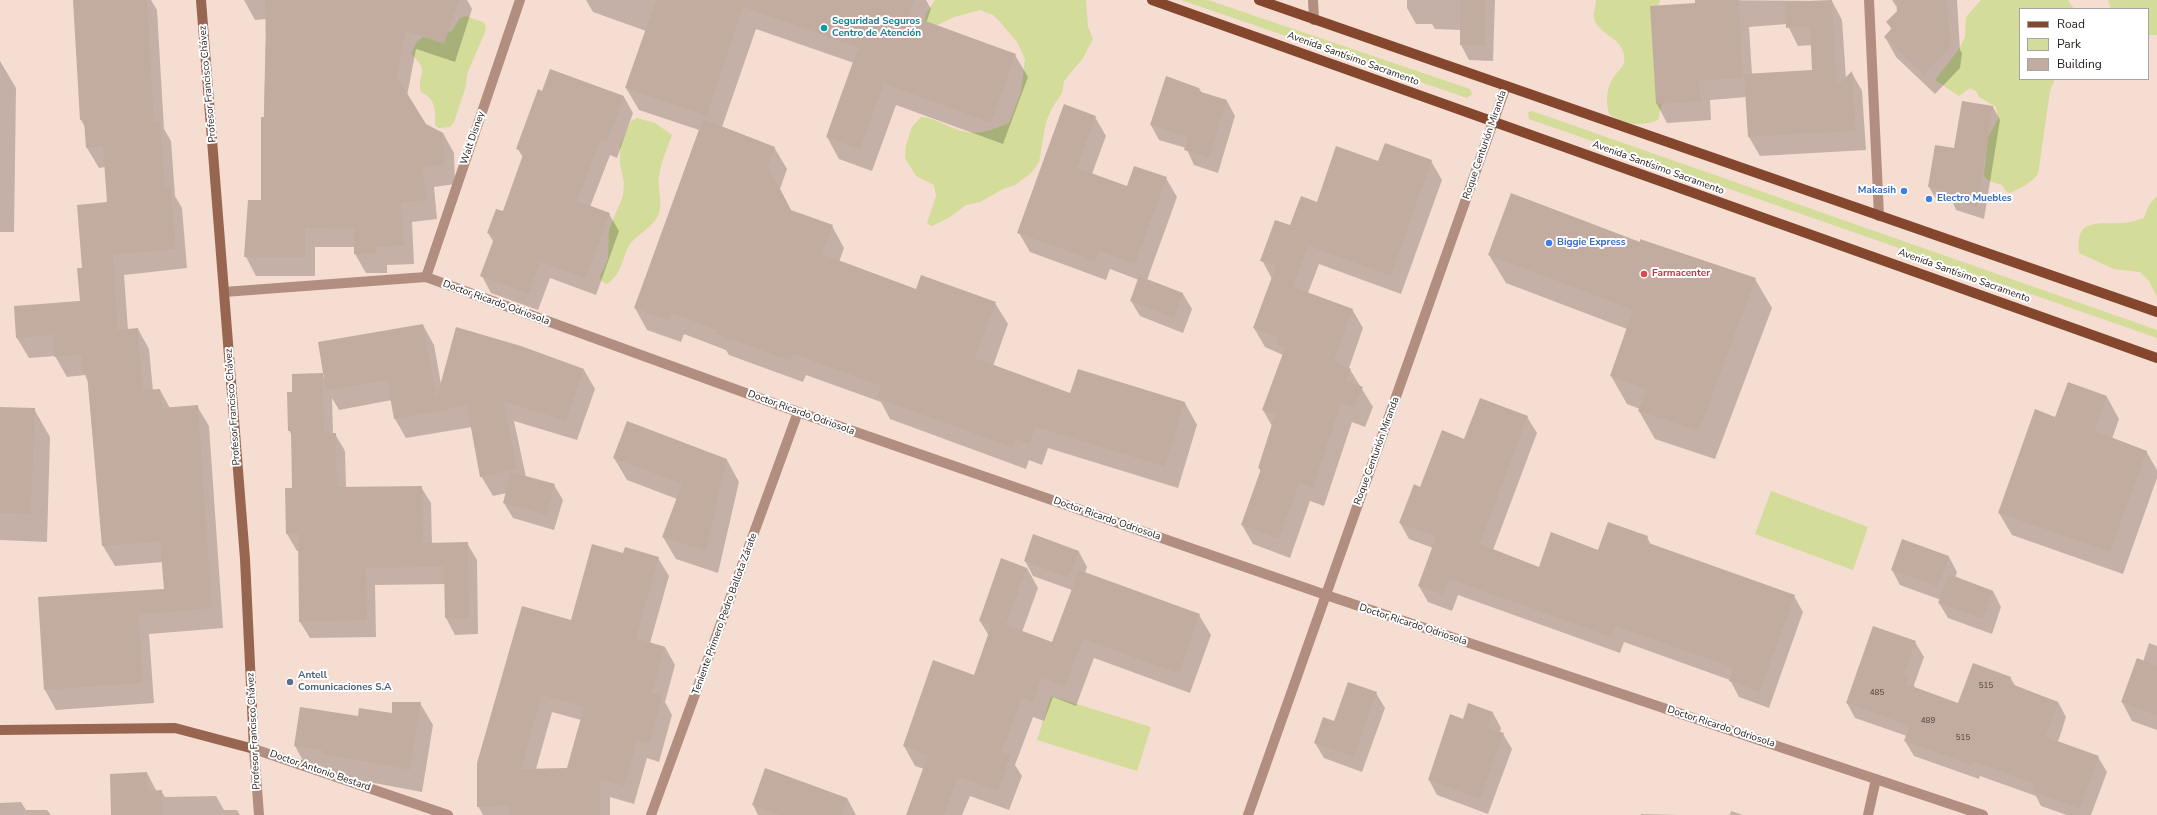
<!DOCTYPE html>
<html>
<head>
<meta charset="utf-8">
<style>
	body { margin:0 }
	#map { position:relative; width:2157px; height:815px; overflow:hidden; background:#f5ddd1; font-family:"Nunito Sans",sans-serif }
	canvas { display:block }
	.legend { position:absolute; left:2019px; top:8px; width:130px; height:72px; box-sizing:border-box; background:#fff; border:1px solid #a7a4a2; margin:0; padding:5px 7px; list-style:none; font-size:12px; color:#231b17 }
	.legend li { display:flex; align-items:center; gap:8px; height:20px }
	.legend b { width:20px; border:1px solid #a7a4a2 }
</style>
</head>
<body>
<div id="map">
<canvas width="2157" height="815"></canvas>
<ul class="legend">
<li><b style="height:5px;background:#84472d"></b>Road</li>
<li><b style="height:11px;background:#d3dc98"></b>Park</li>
<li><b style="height:11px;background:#c2aca0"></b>Building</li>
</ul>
</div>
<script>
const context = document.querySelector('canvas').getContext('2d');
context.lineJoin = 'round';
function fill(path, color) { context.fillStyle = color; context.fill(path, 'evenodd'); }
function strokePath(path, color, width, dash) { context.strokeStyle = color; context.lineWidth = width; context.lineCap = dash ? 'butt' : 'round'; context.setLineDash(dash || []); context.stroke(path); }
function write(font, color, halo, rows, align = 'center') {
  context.font = font + ' "Nunito Sans",sans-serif'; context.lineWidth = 4; context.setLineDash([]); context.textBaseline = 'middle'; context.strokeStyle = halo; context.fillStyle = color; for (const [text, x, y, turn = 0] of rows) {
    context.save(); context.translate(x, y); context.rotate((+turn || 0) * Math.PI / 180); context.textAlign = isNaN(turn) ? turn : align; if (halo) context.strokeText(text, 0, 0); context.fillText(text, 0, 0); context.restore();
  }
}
const green = new Path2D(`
	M935 0H1086L1088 27 1093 39 1083 58 1064 81 1062 93 1052 108 1046 122 1039 162 1031 173 1015 185 1003 189 980 202 966 205 950 217 932 226 927 223 936 196 934 185 916 176 905 158 906 145 912 127 921 117C937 118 950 129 966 132 980 135 996 128 1009 123L1021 92 1025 59 1017 42 1000 22 993 15 980 10 954 17 935 26H923L926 14Z
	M1181 0H1208L1470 89 1472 94 1467 98Z
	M1596 0H1660L1656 12 1664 93 1658 120C1639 127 1626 125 1609 114 1606 101 1606 90 1613 78 1619 69 1626 67 1624 55 1621 36 1599 36 1594 18 1593 13 1596 5 1596 0Z
	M1981 0H2068L2074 9H2020V79H2055L2050 91 2038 174C2031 183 2020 189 2009 193L2006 191 2002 185 1989 181 1984 176 1988 137 1998 119 1996 107 1979 97 1976 91 1970 88 1959 96 1935 80 1959 49 1965 37 1966 17Z
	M2108 0H2157V35H2148V9H2111Z
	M465 16 483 22 486 26 485 32 467 74 466 86 454 122 450 127 438 128 435 124C436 110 435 98 421 92 416 72 432 74 411 54L416 43 430 30 447 32 452 31 459 19Z
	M1532 111 2157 330V338L1529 119 1528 112Z
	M637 118 655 123 672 135C667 148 661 162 659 176 657 189 663 201 659 213 654 229 632 235 627 250 621 264 620 275 607 284L601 281 600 276 608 259 609 229 623 196 624 183 620 164V146L631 121Z
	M2157 196V297L2149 281 2140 272 2114 269 2079 253C2075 219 2095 224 2119 223 2128 223 2136 221 2144 218L2149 205Z
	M1771 491 1868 527 1853 570 1755 534Z
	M1051 696 1151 727 1137 771 1037 740Z`);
const shadow = new Path2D(`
	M74 0H151L157 10 164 129 171 141 175 196 182 208 187 268 124 275 128 330 138 329 149 349 153 391 160 390 170 408 197 406 209 426 223 628 149 634 154 703 56 710 45 690 165 590 163 562 115 566 103 546 88 382 85 375 67 377 55 356 29 358 17 338 15 307 81 301 83 269 108 203 105 167 99 168 87 148 86 129 81 120Z
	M244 0H467L472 9 455 62 416 49 407 96 425 125 443 133 454 153 455 184 434 187 437 219 412 222 414 264 387 265V273H366L355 254V247H315V276H256L246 257 262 201 266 19 255 20Z
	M586 0H926L931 9 926 23 1015 55 1028 77 1003 144 896 105 872 171 839 159 827 137 854 63 756 29 722 127 774 147 787 169 780 189 791 211 832 226 844 248 839 262 917 290 995 303 1008 324 993 366 1071 395 1078 371 1185 403 1197 425 1178 488 1048 448 1042 465 1029 460 1026 469 890 419 881 402 806 375 803 382 729 355 726 350 684 334 681 342 647 330 635 308 699 130 639 110 626 88 646 31 593 12Z
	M1407 0H1495L1493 61 1469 60 1461 45V30L1435 29 1432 24H1416L1407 8Z
	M1696 0 1832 1 1842 20 1846 79 1852 73 1862 91 1866 150 1760 156 1749 137 1747 97 1710 100 1711 120 1667 123 1657 104 1651 7 1696 4ZM1787 24 1798 46 1812 45 1813 71 1752 74 1749 27Z
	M1892 0H1957L1960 50 1962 53 1960 68 1935 94 1896 57 1885 37 1892 30 1887 22 1903 6H1896Z
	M0 61 16 88 14 232H0Z
	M1199 88 1202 93 1227 101 1235 116 1218 173 1194 165 1186 148 1159 140 1151 125Z
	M543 92 624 97 633 113 617 158 610 155 590 207 609 214 619 231 596 295 550 278 538 310 491 293 482 276 494 243 488 233 503 212 523 158 518 149Z
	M1963 102 1993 107 2000 120 1984 219 1956 210 1953 203 1936 199 1929 187 1955 149Z
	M1095 117 1106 136 1092 174 1127 187 1166 178 1177 197 1147 280 1183 294 1192 309 1183 333 1140 316 1131 301 1139 280 1110 269 1106 280 1030 252 1019 233Z
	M1431 161 1442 180 1401 294 1319 264 1308 293 1352 309 1363 328 1349 368 1373 407 1365 427 1352 422 1324 506 1310 501 1290 558 1253 544 1242 525 1261 472 1259 468 1272 426 1263 410 1283 355 1265 347 1254 328 1272 279 1262 260 1291 227 1318 203 1379 162Z
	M1640 243 1755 279 1772 308 1715 459 1655 439 1639 411 1640 409 1627 404 1611 376 1627 329 1506 283 1489 255Z
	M423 325 434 345 441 384 584 370 595 389 577 440 514 421 526 477 554 485 563 500 554 530 513 518 504 503 507 493 493 496 481 476 472 427 406 438 395 419 392 400 339 410 332 398 333 434H335L345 451 346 488 421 487 431 503 432 544 467 543 477 560 478 634 455 635 446 618 445 584 375 585 376 637 310 638 300 622 299 551H297L287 534 286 489H293L292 436 289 430 293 393 322 374 325 380Z
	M2068 384 2107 397 2119 419 2112 439 2146 451 2157 470V478L2123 574 2012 535 1999 513 2056 418Z
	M0 408 34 409 50 437 47 542 0 540Z
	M1527 417 1537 433 1493 550 1539 568 1647 537 1651 545 1794 596 1803 612 1769 708 1739 697 1730 680 1624 642 1620 653 1458 595 1452 611 1428 602 1419 586 1433 548 1409 539 1400 523 1421 488 1465 440Z
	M614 458 727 460 739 482 718 573 676 559 663 537 677 499 627 480Z
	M1034 536 1079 552 1087 567 1085 573 1199 615 1211 635 1190 693 1094 658 1076 706 1053 697 1044 721 1033 717 1015 765 1022 776 1009 810 970 796 962 815H908L924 769 915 766 904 746 975 676 989 636 980 621 1027 568 1038 588 1022 632 1053 643 1072 590 1033 576 1025 561Z
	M624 554 658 558 669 576 650 643 665 647 675 665 665 702 672 715 659 762 647 758 634 804 610 797V815H483L478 806 572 621ZM552 712 581 720 568 769H536Z
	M1949 557 1957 572 1955 578 1993 591 2001 607 1992 634 1948 618 1939 603 1941 600 1900 585 1892 570Z
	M1915 642 1924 657 1914 685 1915 689 1959 704 2010 677 2016 687 2058 702 2066 717 2058 742 2098 757 2107 772 2091 815H2067L2041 806 2036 796 1980 776 1979 779 1914 756 1905 741 1907 736 1855 718 1847 703Z
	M2149 643 2157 646V730L2132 721 2122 702 2137 659 2143 662Z
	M1376 693 1385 708 1362 772 1324 758 1315 743 1335 722Z
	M420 703 433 725 422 792 337 776 307 768 295 746 359 717 393 714Z
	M1493 713 1501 728 1500 733 1503 734 1512 749 1488 814 1437 795 1429 780 1463 720Z
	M147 773 157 792 161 791 165 797 216 796 224 810H237L240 815H112Z
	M847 798 856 815H758L753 805Z
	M21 802 26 810H47L51 815H0V803Z
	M1731 811 1743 815H1730Z
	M1641 814 1678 815H1641Z`);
const building = new Path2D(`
	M73 0H147L154 121H160L165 187H171L176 249 113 255 118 330 138 328 143 390 160 389 162 408 198 405 212 608 139 615 143 683 44 690 38 597 164 589 160 542 102 546 87 373H82L81 355 54 357 53 335 16 338 14 306 80 301 77 268H82L77 205 107 202 103 147 86 148 84 120H80Z
	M265 0H459L444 44 406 31 397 77 426 124 443 133 445 165 423 168 427 200 401 203 404 246 376 247V254H354V229L305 228V257H244L248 200H261V117H264L266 39Z
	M656 0H914L909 15 1016 54 991 123 884 84 860 150 826 137 858 48 743 7 707 116 625 88Z
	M1460 0H1486L1485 46 1460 45Z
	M1695 0H1739L1743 78 1699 81 1701 102 1656 104 1650 6 1695 3Z
	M1832 0 1837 86 1852 71 1856 131 1748 137 1744 74 1812 70 1810 26 1786 28 1785 2Z
	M1896 0H1947L1949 30 1951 32 1950 48 1924 75 1884 37 1892 28 1886 22 1897 11Z
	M550 69 624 96 608 141 601 139 577 201 610 213 586 278 540 262 529 294 480 276 495 236 487 233 496 209 503 211 524 152 516 149 538 89 542 91Z
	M1166 76 1199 88 1198 91 1227 100 1209 158 1184 150 1188 137 1150 125Z
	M1962 101 1993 106 1977 207 1948 198 1950 193 1928 187 1935 145 1954 148Z
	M1064 104 1096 116 1077 168 1127 186 1134 166 1167 177 1135 264 1099 251 1095 261 1017 233Z
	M703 119 775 147 768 166 791 210 833 225 822 254 916 289 921 275 996 302 975 358 1070 393 1078 369 1185 402 1165 467 1036 427 1029 444 1016 439 1013 448 877 398 881 386 793 354 791 361 716 334 717 330 672 313 669 321 634 308Z
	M1385 143 1432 160 1391 276 1308 246 1293 287 1353 309 1334 361 1351 369 1346 380 1363 387 1354 408 1341 403 1313 488 1299 483 1279 539 1241 525 1261 469 1258 468 1275 415 1262 410 1285 348 1276 344 1278 338 1253 328 1276 266 1260 261 1275 220 1290 225 1301 196 1317 202 1336 146 1378 161Z
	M1511 193 1640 242V239L1756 278 1699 431 1638 411 1646 389 1610 376 1633 310 1488 255Z
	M1139 276 1183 293 1174 318 1130 301Z
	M423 324 437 397 456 327 521 346 584 369 566 421 504 402 517 469 480 477 467 406 394 419 387 380 326 391 318 342Z
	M323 373 324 433H336L337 487 422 486 423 543 468 542 469 618H445L444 567 366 568 367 620 299 622 298 534H286L285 488H292L291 431H288L287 392H292V374Z
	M2068 382 2107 396 2095 431 2147 451 2110 552 1998 513 2035 409 2055 417Z
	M1480 398 1528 416 1480 544 1539 567 1551 532 1598 550 1608 522 1648 536 1646 542 1795 595 1760 692 1729 681 1733 668 1615 626 1611 637 1449 579 1443 595 1418 586 1436 537 1399 523 1414 484 1420 487 1442 430 1464 439Z
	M0 407 35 408 31 514 0 513Z
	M627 421 727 459 706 551 662 537 682 484 613 458Z
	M511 472 555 484 546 515 503 503Z
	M1033 534 1079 551 1069 578 1024 561Z
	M1902 539 1949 556 1938 587 1891 570Z
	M592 544 623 553 625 547 659 557 636 638 665 647 652 693 663 696 649 744 637 741 624 786 600 780V815H509V806L477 807V763L522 606 571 620ZM542 695 584 707 567 768 521 769Z
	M1001 558 1027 568 1006 625 1052 642 1079 570 1200 614 1179 674 1083 639 1065 687 1042 678 1033 702 1022 698 1002 752 1011 755 998 791 958 777 944 815H906L928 755 903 746 933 660 974 675 991 626 979 621Z
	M1949 574 1993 591 1983 619 1938 603Z
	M1873 626 1916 641 1904 674 1909 676 1906 684 1958 703 1973 663 2011 677 2009 683 2058 702 2046 737 2099 756 2080 809 2031 791 2034 784 1972 761 1971 765 1904 741 1909 726 1846 703Z
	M2137 658 2157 666V716L2121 702Z
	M1348 682 1377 692 1354 757 1314 743 1323 717 1334 721Z
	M392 702H421L410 770 323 754V751L294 746 300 707 358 716 359 708 392 713Z
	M1468 703 1493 712 1488 728 1504 733 1480 799 1428 780 1450 714 1463 719Z
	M765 768 847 798 841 815H779L752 805Z
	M147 772 148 791 162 790 163 815H111L110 774Z`);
const street = new Path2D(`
	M1313 0 1314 20
	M1869 0 1879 216
	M426 277 520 0
	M224 292 426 277 798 412 1326 595 1983 815
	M259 815 254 749 448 815
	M651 815 798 412
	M1248 815 1506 86
	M1868 815 1876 779`);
const secondary = new Path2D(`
	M0 730 175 728 254 749 245 559 201 0`);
const primary = new Path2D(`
	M1152 0 2157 358
	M1259 0 2157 312`);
const markers = [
	[824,28,4,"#0f9aa8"],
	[1904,191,4,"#3f7fe0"],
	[1929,199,4,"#3f7fe0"],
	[1549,243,4,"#3f7fe0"],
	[1644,274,4,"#e0444e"],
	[290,682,4,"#5c6f8a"]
];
const numberNames = [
	["515",1986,686],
	["485",1877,693],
	["489",1928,721],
	["515",1963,738]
];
const cultureNames = [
	["Seguridad Seguros",832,22],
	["Centro de Atención",832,34]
];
const streetNames = [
	["Avenida Santísimo Sacramento",1353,59,20],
	["Profesor Francisco Chávez",208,84,-95],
	["Walt Disney",473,138,-71],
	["Roque Centurión Miranda",1485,145,-71],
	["Avenida Santísimo Sacramento",1658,168,20],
	["Avenida Santísimo Sacramento",1964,276,20],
	["Doctor Ricardo Odriosola",496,303,20],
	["Profesor Francisco Chávez",233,407,-94],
	["Doctor Ricardo Odriosola",801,413,20],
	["Roque Centurión Miranda",1377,451,-70],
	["Doctor Ricardo Odriosola",1107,519,19],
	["Teniente Primero Pedro Ballota Zárate",725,614,-70],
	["Doctor Ricardo Odriosola",1413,625,18],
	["Doctor Ricardo Odriosola",1721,727,18],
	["Profesor Francisco Chávez",254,731,-93],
	["Doctor Antonio Bestard",320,771,19]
];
const shopNames = [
	["Makasih",1896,191,"right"],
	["Electro Muebles",1937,199],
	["Biggie Express",1557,243]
];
const healthNames = [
	["Farmacenter",1652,274]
];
const serviceNames = [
	["Antell",298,676],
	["Comunicaciones S.A",298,688]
];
fill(green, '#d3dc98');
fill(shadow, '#0003');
fill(building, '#c2aca0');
strokePath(street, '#b28e80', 10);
strokePath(secondary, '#986550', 10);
strokePath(primary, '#84472d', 10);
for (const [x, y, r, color] of markers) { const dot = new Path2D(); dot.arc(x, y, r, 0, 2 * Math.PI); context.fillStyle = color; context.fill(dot); strokePath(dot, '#fff', 1.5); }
write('8px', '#4b3f39', null, numberNames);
write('bold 10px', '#0d838f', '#fff', cultureNames, 'left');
write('10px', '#231b17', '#fff', streetNames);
write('bold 10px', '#366cbe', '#fff', shopNames, 'left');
write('bold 10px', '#be3a42', '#fff', healthNames, 'left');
write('bold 10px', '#4e5e75', '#fff', serviceNames, 'left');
</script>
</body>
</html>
